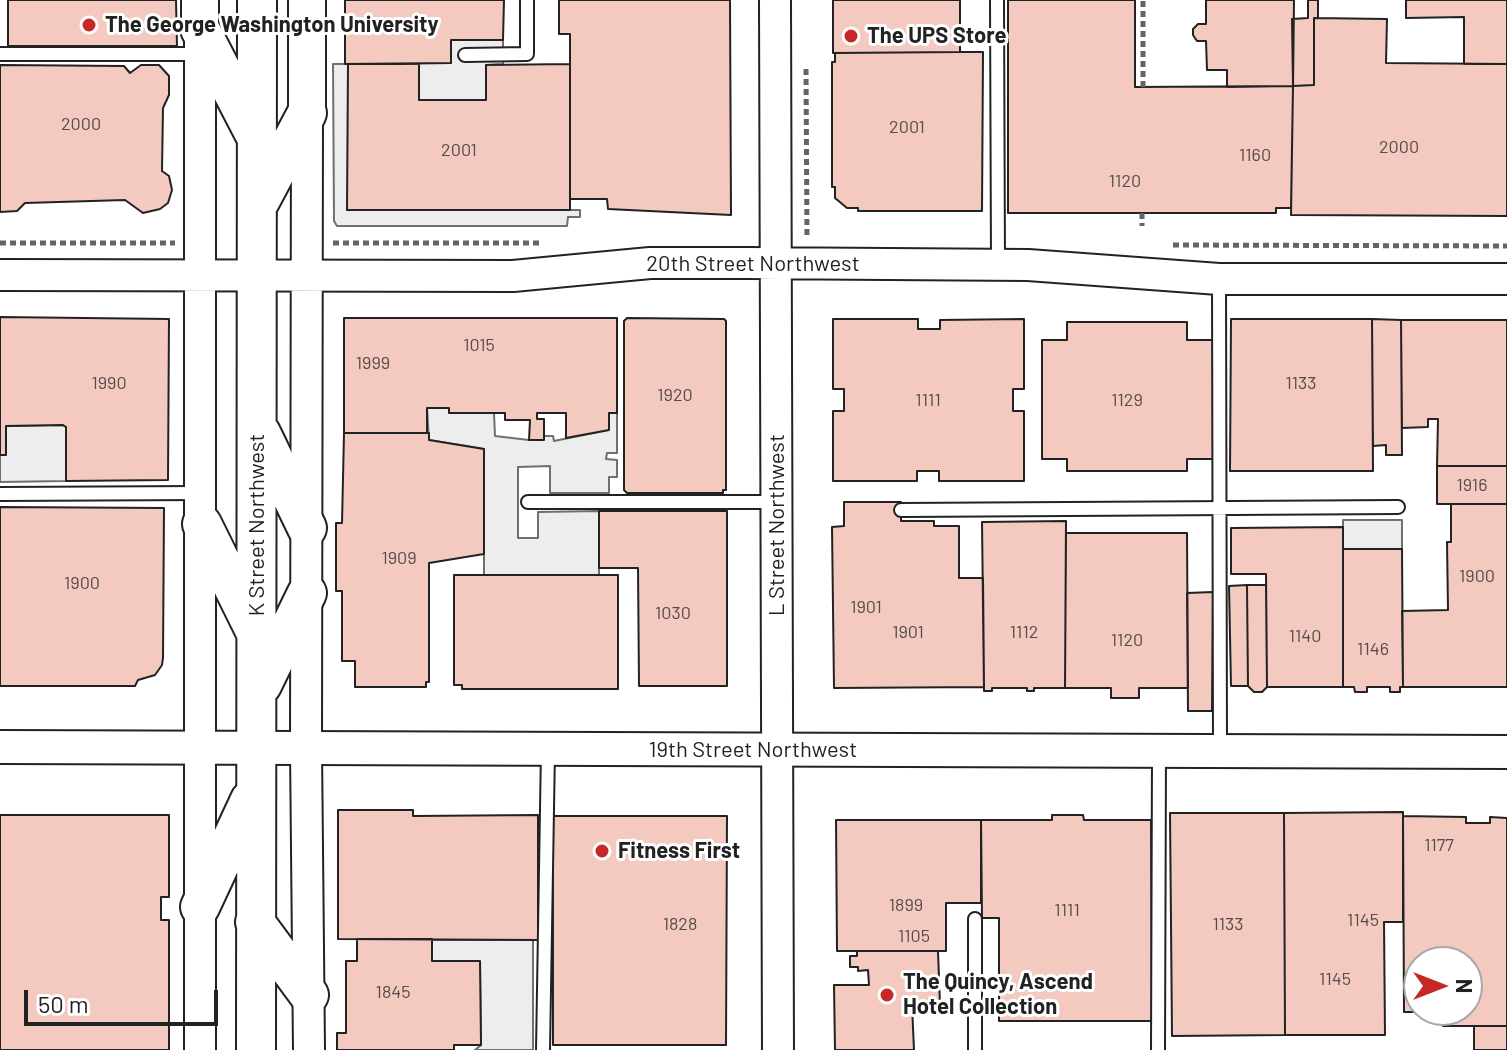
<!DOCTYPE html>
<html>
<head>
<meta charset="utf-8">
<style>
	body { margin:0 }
	#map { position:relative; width:1507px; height:1050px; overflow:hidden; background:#fff; font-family:Barlow,sans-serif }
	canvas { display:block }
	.north { position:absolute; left:1403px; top:946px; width:80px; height:80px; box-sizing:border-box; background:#fff; border:2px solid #a7a7a7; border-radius:50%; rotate:90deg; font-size:22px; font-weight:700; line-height:32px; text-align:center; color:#222 }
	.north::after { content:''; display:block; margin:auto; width:28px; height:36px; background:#c62828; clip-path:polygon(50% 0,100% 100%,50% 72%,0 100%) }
	.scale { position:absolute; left:24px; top:990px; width:194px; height:36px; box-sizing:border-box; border:4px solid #222; border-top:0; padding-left:10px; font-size:24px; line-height:28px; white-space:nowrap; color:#222; -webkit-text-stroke:6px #fff; paint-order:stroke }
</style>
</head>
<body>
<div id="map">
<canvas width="1507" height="1050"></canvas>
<div class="north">N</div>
<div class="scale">50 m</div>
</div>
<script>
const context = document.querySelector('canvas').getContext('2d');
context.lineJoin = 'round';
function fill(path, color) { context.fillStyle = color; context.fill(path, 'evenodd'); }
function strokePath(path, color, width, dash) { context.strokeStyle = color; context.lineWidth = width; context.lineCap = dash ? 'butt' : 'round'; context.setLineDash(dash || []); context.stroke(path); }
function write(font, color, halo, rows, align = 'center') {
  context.font = font + ' Barlow,sans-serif'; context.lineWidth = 6; context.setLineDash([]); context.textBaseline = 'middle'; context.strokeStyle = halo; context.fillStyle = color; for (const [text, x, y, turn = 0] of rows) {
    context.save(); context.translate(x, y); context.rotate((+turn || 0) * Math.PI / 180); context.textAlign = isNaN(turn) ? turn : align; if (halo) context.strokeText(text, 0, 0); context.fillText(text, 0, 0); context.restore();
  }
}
const parking = new Path2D(`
	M451 40H503V64L486 65V100H419V64L347 210H580V217H568L567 226H337L334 221 333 64 451 63Z
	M427 408H449L450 413H494L495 436 529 440H543L544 436H553L554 441 608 430 609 413H617V453H607L606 459 617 460V477H609V493H550V466L518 467V538H538V512L599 511V575H484V449L429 440Z
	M63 425 66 427V481L0 482V455L6 454V426Z
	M1343 520H1402V549H1343Z
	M432 940H533V1050H475L481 1045 480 962 432 961Z`);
const building = new Path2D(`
	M8 0H176L177 46H8Z
	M345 0H504L503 40H451V63L345 64Z
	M559 0H730L731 215 608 209 607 199H570V34H559Z
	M833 0H960V52L833 53Z
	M1008 0H1135V87L1293 86 1291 208H1276V213H1008Z
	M1206 0H1294L1293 86 1227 87V70H1207L1206 41H1197L1193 35V29L1198 24H1206Z
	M1308 0H1318V18H1314V85L1293 86 1292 19 1308 18Z
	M1406 0H1507V64H1464V17L1406 18Z
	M1314 18 1387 19 1386 63 1507 64V216L1291 215 1293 86 1314 85Z
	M960 52H983L982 211H858V208H847L835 198V187H832V62H835V53Z
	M348 64H419V100H486V65L570 64V210H347Z
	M0 65 124 66 130 73 141 65H159L169 76V95L163 108 162 171 169 176 172 190 168 203 160 209 143 213 125 200 25 203 17 211 0 212Z
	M0 317 169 319 168 480 66 481V427L63 425 6 426V455H0Z
	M344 318H617V413H609V430L566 438V413H537V419H544V440H529L530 420H505V413H449V408H427V433H344Z
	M627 318 724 319 726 321V490H723V493H627L624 490V321Z
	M833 319H918V329H940V320L1024 319V389H1013V411H1024V481H939V471H917V481H833V411H844V389H833Z
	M1231 319H1372L1373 471H1230Z
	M1372 319 1401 320 1402 455H1386V445L1373 446Z
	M1401 320H1507V466H1437L1438 419H1428V427L1402 428Z
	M1067 322H1187V340H1213V459H1187V471H1067V459H1042V340H1067Z
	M344 433H429V440L484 449V554L429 563V682H426V687H355V661H342V591H336V523H342Z
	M1437 466H1507V504H1437Z
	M844 502H901V521H934V526H959V578H983L984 687 834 688 832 527 844 526Z
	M1451 504H1507V687H1403L1402 611 1448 610 1447 542H1451Z
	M0 507 164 508 163 658 162 665 155 675 138 680 135 686H0Z
	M599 511H727V686H639L638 568H599Z
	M1066 521 1065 688H1034V691H1027V688H992V691H984L982 522Z
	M1343 527V687H1267L1266 574H1231V528Z
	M1066 533H1187L1188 688H1139V698H1111V688H1065Z
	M1343 549H1402L1403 687H1400V692H1390V687H1367V692H1355L1354 687H1343Z
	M454 575H618V689H462V685H454Z
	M1247 585 1248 686H1231L1229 586Z
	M1247 585H1266L1267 687 1262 692H1254L1248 686Z
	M1213 592 1212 711H1188L1187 593Z
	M338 810H413V816L538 815V940L338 939Z
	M1403 812V922H1384L1385 1035H1285L1284 813Z
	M1170 813H1284L1285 1035 1172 1036Z
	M0 815H169V897H161V920H169V1050H0Z
	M1052 815H1083L1084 820H1151L1152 1021H999V918H982L981 820H1052Z
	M553 816H727L726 1045H553Z
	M1403 816 1466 817V823H1490V817L1507 818V1026H1443V1012H1404ZM1419 962H1467V1010H1419Z
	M836 820H981V903H946V951H837Z
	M357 939H432V961H480L481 1045H454V1050H337V1033H346V961H357Z
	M857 951H938L940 1005H912L914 1050H835L834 985H869L868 970 858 971V967H850V956H857Z
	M1474 1026H1507V1050H1474Z`);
const path = new Path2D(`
	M806 69 807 239
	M1143 87V0
	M1142 213V226
	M0 243H175
	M333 243H543
	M1173 245 1507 246`);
const service = new Path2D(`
	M997 0 998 264
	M0 54H200
	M465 55 527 54V0
	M1219 279 1220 748
	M0 494 199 493
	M528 502H777
	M901 510 1398 507
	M975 919V1050
	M543 1050 548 749
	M1158 1050 1159 752`);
const tertiary = new Path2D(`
	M775 0 778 1050
	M307 113 306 748 309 1050
	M0 275 513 276 650 263H748L1028 265 1219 279H1507
	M200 1050V31`);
const secondary = new Path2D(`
	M0 747 1507 752`);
const primary = new Path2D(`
	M200 0V29
	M307 0V113`);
const trunk = new Path2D(`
	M200 29 254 133
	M260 201 307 113
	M261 433 307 528
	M202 524 254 629
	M262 685 307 593
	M200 907 250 800
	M255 922 309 995
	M256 1050 257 0`);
const markers = [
	[89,25,8,"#c62828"],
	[851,36,8,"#c62828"],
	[602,851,8,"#c62828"],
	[887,995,8,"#c62828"]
];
const numberNames = [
	["2000",81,124],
	["2001",907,127],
	["2000",1399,147],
	["2001",459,150],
	["1160",1255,155],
	["1120",1125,181],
	["1015",479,345],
	["1999",373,363],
	["1990",109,383],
	["1133",1301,383],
	["1920",675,395],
	["1111",928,400],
	["1129",1127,400],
	["1916",1472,485],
	["1909",399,558],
	["1900",1477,576],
	["1900",82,583],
	["1901",866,607],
	["1030",673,613],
	["1901",908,632],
	["1112",1024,632],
	["1140",1305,636],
	["1120",1127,640],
	["1146",1373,649],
	["1177",1439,845],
	["1899",906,905],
	["1111",1067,910],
	["1145",1363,920],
	["1828",680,924],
	["1133",1228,924],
	["1105",914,936],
	["1145",1335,979],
	["1845",393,992]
];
const poiNames = [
	["The George Washington University",105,25],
	["The UPS Store",867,36],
	["Fitness First",618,851],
	["The Quincy, Ascend",903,982],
	["Hotel Collection",903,1007]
];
const streetNames = [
	["20th Street Northwest",753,264],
	["K Street Northwest",257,525,-90],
	["L Street Northwest",777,525,-90],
	["19th Street Northwest",753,750]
];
fill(parking, '#ededed');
strokePath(parking, '#6f6f6f', 2);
fill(building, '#f3c9c0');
strokePath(building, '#222', 2);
strokePath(service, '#222', 16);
strokePath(tertiary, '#222', 34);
strokePath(secondary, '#222', 36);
strokePath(primary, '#222', 40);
strokePath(trunk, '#222', 42);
strokePath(path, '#646464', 5, [6, 4]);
strokePath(service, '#fff', 12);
strokePath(tertiary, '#fff', 30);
strokePath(secondary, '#fff', 32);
strokePath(primary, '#fff', 36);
strokePath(trunk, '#fff', 38);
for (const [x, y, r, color] of markers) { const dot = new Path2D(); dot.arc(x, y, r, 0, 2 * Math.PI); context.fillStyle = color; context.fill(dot); strokePath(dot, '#fff', 3); }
write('18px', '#564c4a', null, numberNames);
write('bold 22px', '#222', '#fff', poiNames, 'left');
write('22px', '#222', '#fff', streetNames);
</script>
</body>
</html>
